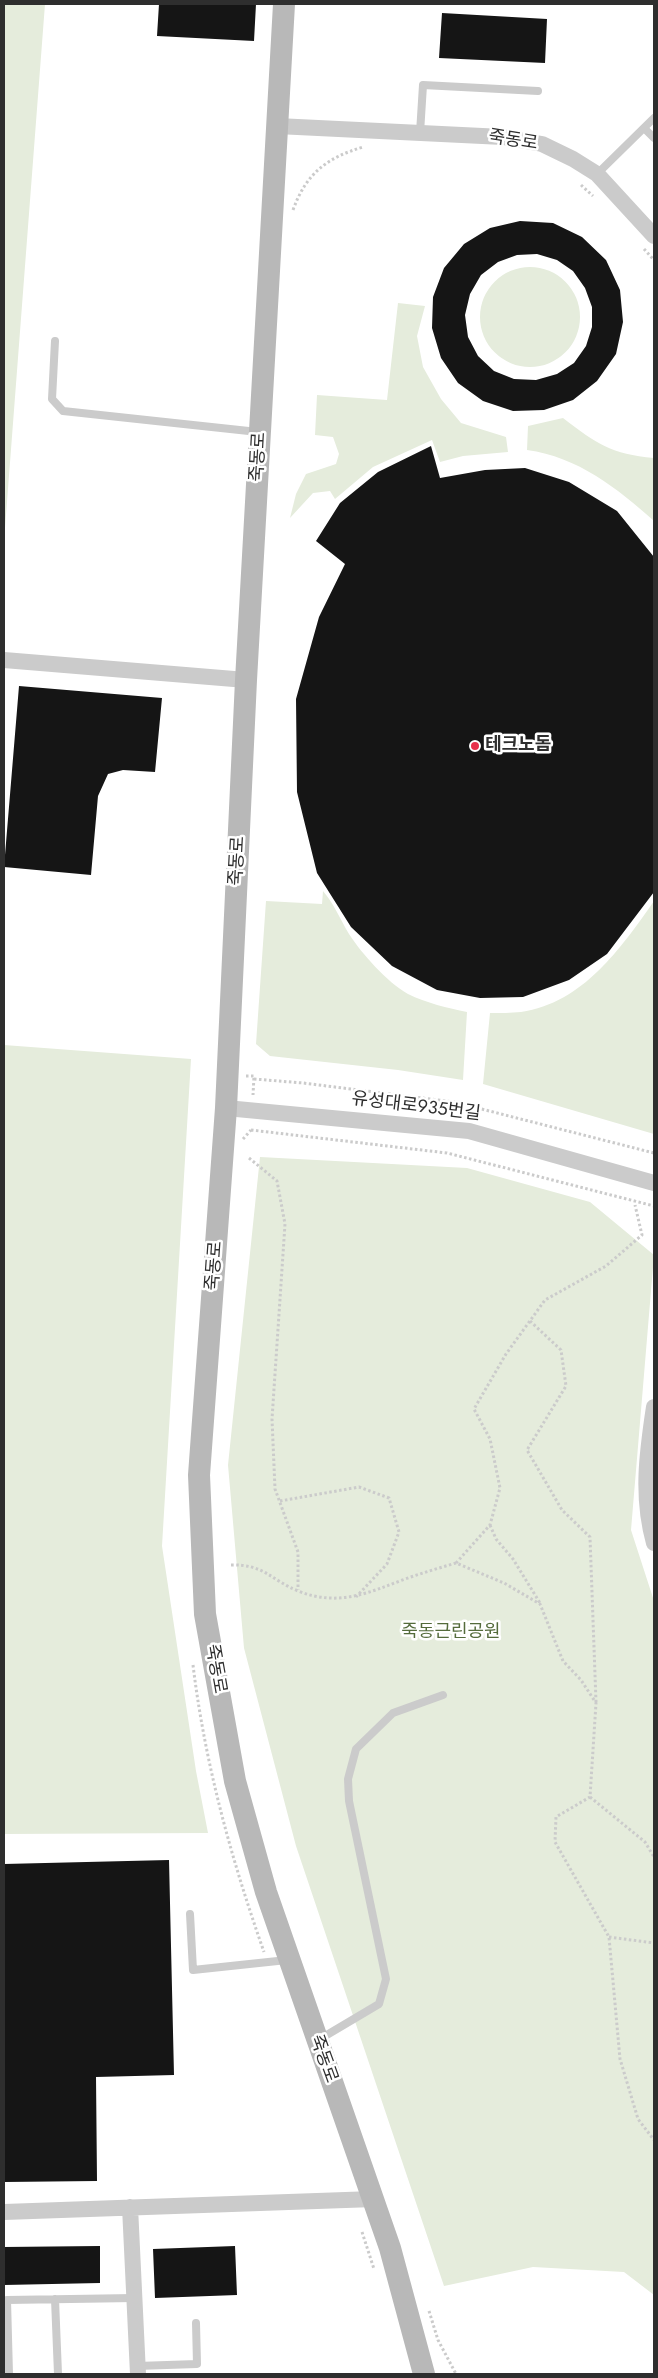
<!DOCTYPE html>
<html>
<head>
<meta charset="utf-8">
<style>
	body { margin:0 }
	#map { position:relative; width:658px; height:2378px; overflow:hidden; background:#fff; font-family:Jost,sans-serif }
	canvas { display:block }
	.frame { position:absolute; inset:0; border:5px solid #2e2e2e; pointer-events:none }
</style>
</head>
<body>
<div id="map">
<canvas width="658" height="2378"></canvas>
<div class="frame"></div>
</div>
<script>
const context = document.querySelector('canvas').getContext('2d');
context.lineJoin = 'round';
function fill(path, color) { context.fillStyle = color; context.fill(path, 'evenodd'); }
function strokePath(path, color, width, dash) { context.strokeStyle = color; context.lineWidth = width; context.lineCap = dash ? 'butt' : 'round'; context.setLineDash(dash || []); context.stroke(path); }
function write(font, color, halo, rows, align = 'center') {
  context.font = font + ' Jost,"Noto Sans KR",sans-serif'; context.lineWidth = 5; context.setLineDash([]); context.textBaseline = 'middle'; context.strokeStyle = halo; context.fillStyle = color; for (const [text, x, y, turn = 0] of rows) {
    context.save(); context.translate(x, y); context.rotate((+turn || 0) * Math.PI / 180); context.textAlign = isNaN(turn) ? turn : align; if (halo) context.strokeText(text, 0, 0); context.fillText(text, 0, 0); context.restore();
  }
}
const green = new Path2D(`
	M4 4H45L4 541Z
	M480 317a50 50 0 1 1 100 0a50 50 0 1 1-100 0Z
	M398 303 425 306 417 336 423 367 441 399 461 423 506 437 508 452 463 456 440 462 432 440 373 467 335 499 330 491 313 493 290 518 296 494 306 474 336 464 339 454 333 437 315 435 317 395 387 400Z
	M563 418C597 444 611 454 654 458V521C617 488 578 457 527 450L528 426Z
	M323 891C334 904 340 919 349 934 362 954 387 982 408 994 426 1003 448 1008 467 1012L463 1080 398 1070 270 1056 256 1044 266 901 322 904Z
	M654 901V1134L483 1084 490 1013C500 1013 511 1013 521 1012 583 1003 621 948 654 901Z
	M4 1045 191 1059 162 1546 196 1771 208 1833 4 1834Z
	M260 1157 467 1168 590 1202 654 1255 631 1530 654 1601V2295L624 2272 533 2267 444 2286 296 1846 244 1648 228 1465Z`);
const building = new Path2D(`
	M159 4H256L254 41 157 36Z
	M442 13 547 19 545 63 439 58Z
	M520 221 553 223 582 237 606 260 620 290 623 322 616 354 597 381 573 400 544 410 513 411 483 401 458 383 441 358 432 328 433 297 444 268 464 244 490 228ZM537 254 557 260 573 271 585 288 592 307V327L586 346 574 363 557 374 536 380 514 379 494 371 478 356 468 337 465 315 470 294 481 275 498 262 517 255Z
	M431 446 440 478 485 470 525 468 569 482 617 511 654 557V892L607 954 569 980 523 997 480 998 437 990 392 966 351 927 317 873 297 792 296 699 319 617 345 564 316 541 340 503 378 472Z
	M19 686 162 698 155 772 123 770 108 774 98 796 91 875 4 867Z
	M169 1860 174 2075 96 2077 97 2181 4 2182V1864Z
	M100 2246V2283L4 2285V2247Z
	M235 2246 237 2295 155 2298 153 2249Z`);
const path = new Path2D(`
	M581 185 593 196
	M293 210C306 174 326 158 363 147
	M644 249 654 260
	M246 1076H254L253 1095
	M254 1079 303 1083 454 1102 654 1153
	M251 1130 447 1153 654 1206
	M243 1139 251 1130
	M249 1158 277 1181 285 1224 272 1419 275 1489 298 1552V1590
	M530 1321 561 1350 566 1386 527 1450 562 1510 590 1537 596 1702
	M280 1501 359 1487 389 1498 399 1532 387 1564 356 1597
	M490 1525 496 1539 513 1559 540 1603
	M456 1563 490 1525 500 1488 490 1439 474 1409 506 1354 545 1300 606 1266 642 1235 635 1205
	M231 1565C264 1564 271 1580 298 1591 338 1607 368 1593 405 1579 422 1573 439 1568 456 1563L504 1583 540 1604 563 1661 581 1680 596 1703 590 1797 556 1817 555 1842 609 1937 620 2059 638 2119 654 2140
	M193 1665C205 1764 231 1858 264 1952
	M590 1797 645 1842 654 1857
	M609 1937 654 1943
	M362 2232 374 2269
	M429 2311 438 2340 456 2374`);
const lane = new Path2D(`
	M644 128 654 138
	M420 133 423 85 538 91
	M597 174 654 118
	M55 341 52 399 63 411 258 432
	M190 1914 193 1970 287 1960
	M320 2039 379 2004 386 1979 349 1801 348 1779 356 1749 393 1713 443 1695
	M55 2299 58 2374
	M137 2366 197 2364 196 2323
	M9 2374 7 2300 134 2298`);
const street = new Path2D(`
	M277 126 503 137 542 144 573 159 597 174 654 236
	M4 660 246 680
	M226 1108 469 1131 654 1183
	M654 1407C647 1453 641 1497 654 1543
	M130 2207 138 2374
	M4 2212 374 2199`);
const secondary = new Path2D(`
	M284 4 246 680 226 1108 199 1475 205 1614 235 1781 266 1892 390 2248 424 2374`);
const markers = [
	[475,746,5,"#e72e49"]
];
const streetNames = [
	["죽동로",513,141,9],
	["죽동로",259,457,-87],
	["죽동로",238,861,-87],
	["유성대로935번길",416,1107,7],
	["죽동로",215,1266,-86],
	["죽동로",215,1669,80],
	["죽동로",323,2059,70]
];
const poiNames = [
	["테크노돔",485,746]
];
const parkNames = [
	["죽동근린공원",451,1633]
];
fill(green, '#e5ecdc');
fill(building, '#151515');
strokePath(path, '#cbcbcb', 3, [2.5, 2.5]);
strokePath(lane, '#cbcbcb', 8);
strokePath(street, '#cbcbcb', 16);
strokePath(secondary, '#b8b8b8', 22);
for (const [x, y, r, color] of markers) { const dot = new Path2D(); dot.arc(x, y, r, 0, 2 * Math.PI); context.fillStyle = color; context.fill(dot); strokePath(dot, '#fff', 2); }
write('18px', '#2e2e2e', '#fff', streetNames);
write('bold 18px', '#2e2e2e', '#fff', poiNames, 'left');
write('18px', '#546b3b', '#fff', parkNames);
</script>
</body>
</html>
